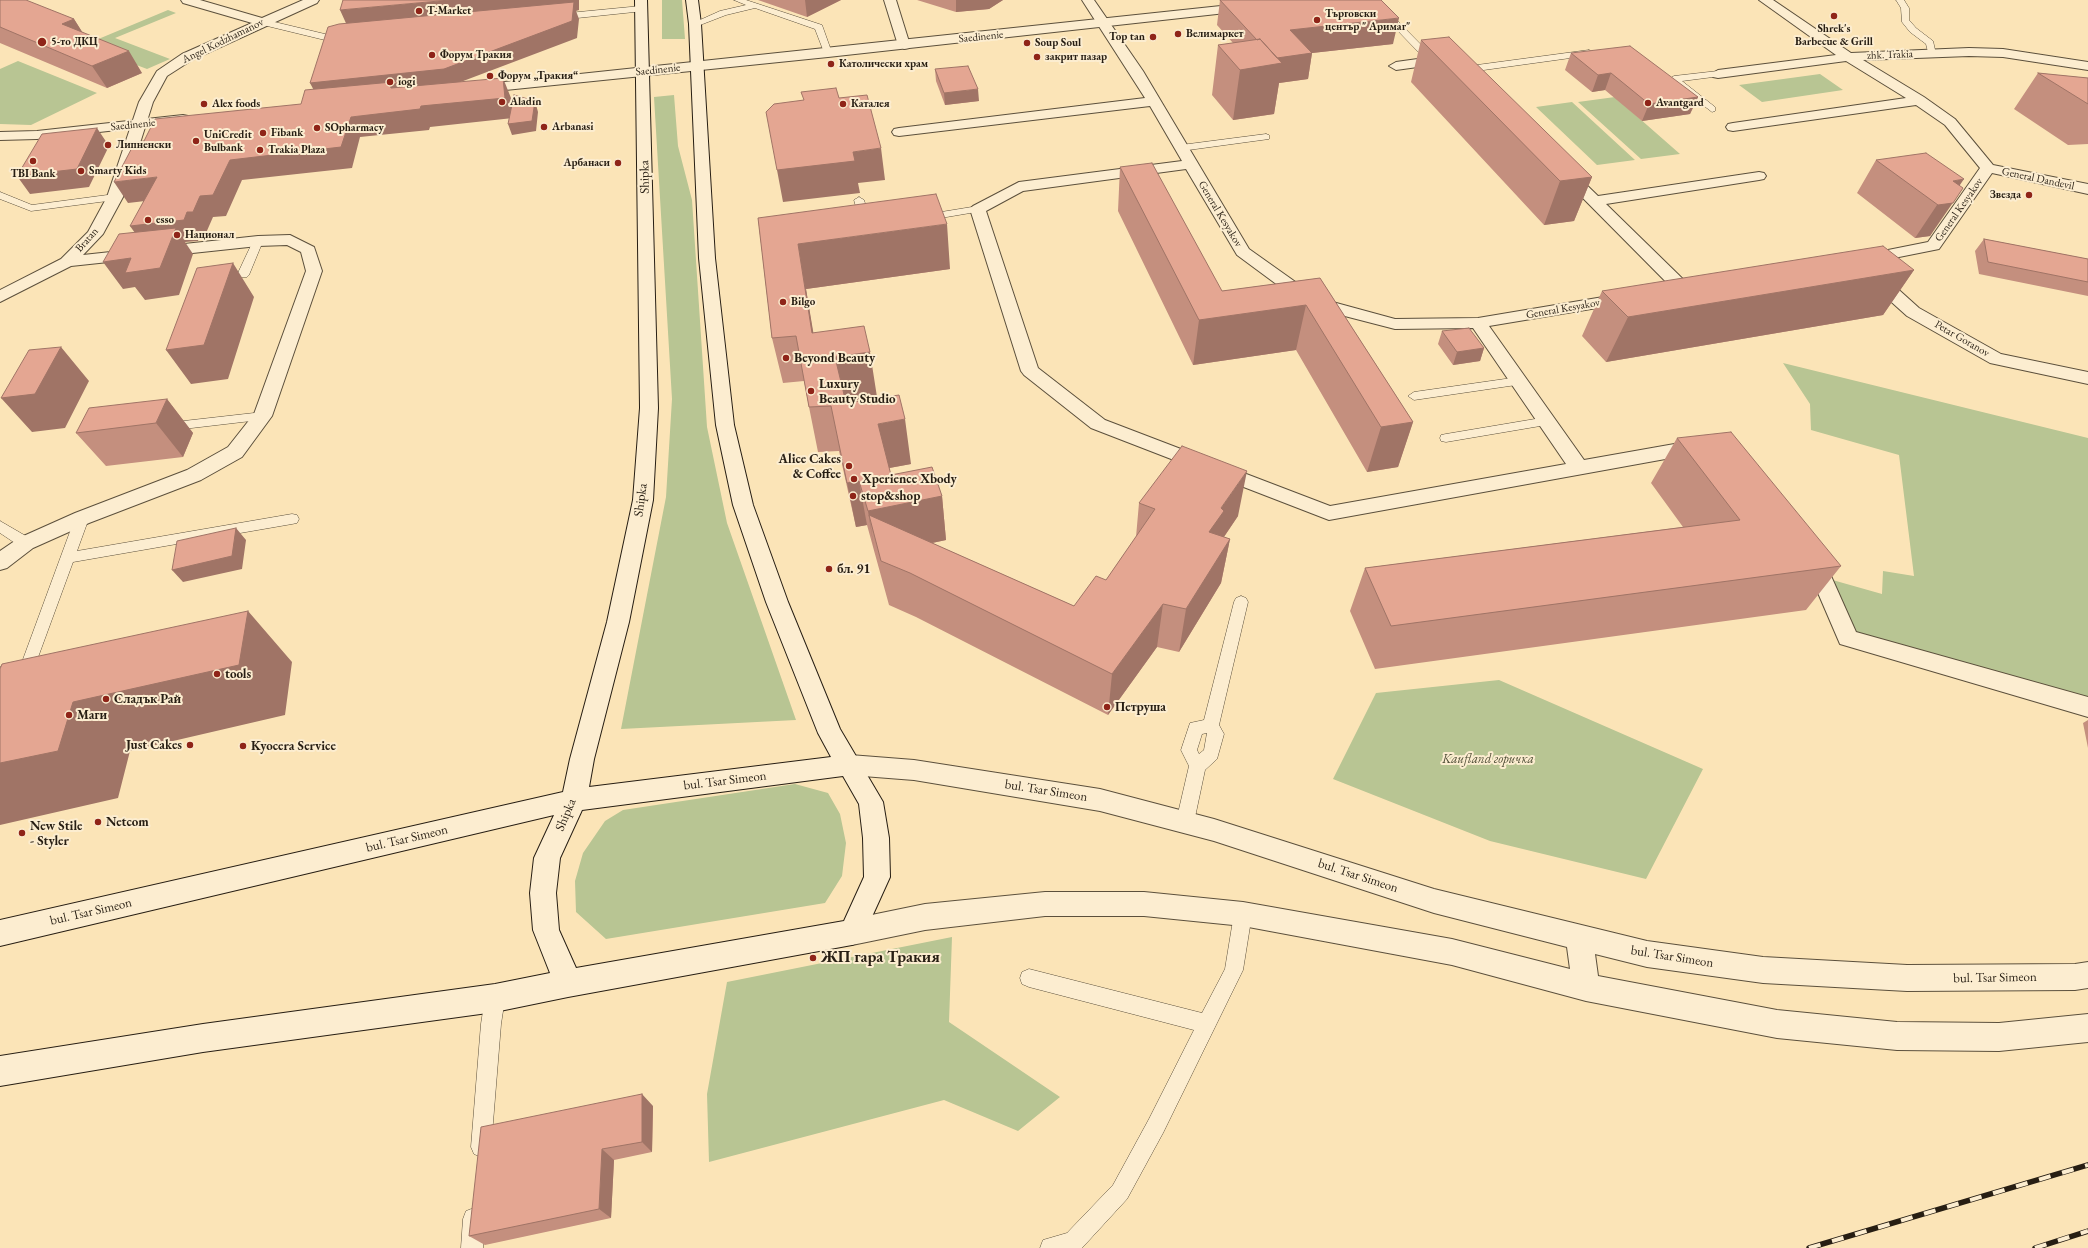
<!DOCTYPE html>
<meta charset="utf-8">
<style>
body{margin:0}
canvas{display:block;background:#fbe4b7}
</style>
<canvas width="2088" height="1248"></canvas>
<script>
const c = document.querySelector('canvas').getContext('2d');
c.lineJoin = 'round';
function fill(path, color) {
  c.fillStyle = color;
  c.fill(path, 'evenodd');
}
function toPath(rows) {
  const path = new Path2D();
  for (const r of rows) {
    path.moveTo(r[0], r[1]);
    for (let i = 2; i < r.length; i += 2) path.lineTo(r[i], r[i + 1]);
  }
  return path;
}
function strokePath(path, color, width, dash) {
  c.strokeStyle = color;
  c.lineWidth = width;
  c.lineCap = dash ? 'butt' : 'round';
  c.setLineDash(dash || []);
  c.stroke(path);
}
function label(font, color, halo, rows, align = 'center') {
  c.font = font + ' "EB Garamond",serif';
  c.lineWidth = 4;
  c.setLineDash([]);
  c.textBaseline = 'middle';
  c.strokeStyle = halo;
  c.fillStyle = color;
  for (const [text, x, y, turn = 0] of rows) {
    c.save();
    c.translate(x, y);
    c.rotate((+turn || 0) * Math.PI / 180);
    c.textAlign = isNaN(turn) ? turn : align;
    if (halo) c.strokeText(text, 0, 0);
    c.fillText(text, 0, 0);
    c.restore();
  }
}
fill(toPath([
 [662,0,682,0,685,39,662,39],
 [168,10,176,13,115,38,170,59,147,69,84,45],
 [18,61,97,93,31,125,0,124,0,69],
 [1820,74,1843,90,1762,102,1739,85],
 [674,95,678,146,692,200,707,427,727,523,796,720,621,729,666,497,672,399,654,97],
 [1615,97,1680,154,1641,159,1578,102],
 [1572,102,1635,160,1597,165,1536,107],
 [1783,363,2088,438,2088,699,1850,633,1829,579,1882,594,1883,571,1914,576,1899,455,1811,430,1810,404],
 [1499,680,1703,769,1646,879,1490,841,1333,779,1376,693],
 [795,784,828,793,840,814,846,843,842,876,825,903,606,939,576,912,575,881,583,853,605,821,623,810],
 [952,937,949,1022,1060,1097,1018,1131,944,1100,709,1162,707,1094,727,982]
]), '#b8c593');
const service = toPath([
 [734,0,746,0,822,25,832,53,831,55,825,55,815,29,755,8,726,15,695,27,691,24,720,11,746,5,734,0],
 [1368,0,1377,0,1435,59,1435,63,1429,63,1368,0],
 [1896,0,1904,0,1909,8,1909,20,1916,28,1933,41,1936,54,1935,56,1929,56,1926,44,1910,32,1902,22,1901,8,1896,0],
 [641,6,644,7,644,11,558,20,554,17,558,14,641,6],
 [262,19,329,35,345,34,349,37,345,40,329,41,259,24,259,20,262,19],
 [1589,50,1593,53,1592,55,1462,73,1457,70,1462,67,1589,50],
 [1718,71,1723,74,1721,76,1682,81,1715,107,1715,111,1712,112,1669,79,1674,76,1718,71],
 [1266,134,1269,135,1269,139,1181,151,1176,148,1181,145,1266,134],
 [0,192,32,205,115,194,120,197,115,200,31,211,0,199,0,192],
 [859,197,864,200,868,213,876,220,875,222,867,222,858,214,854,200,859,197],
 [978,206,982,207,983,209,982,211,923,221,918,218,923,215,978,206],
 [258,238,263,241,249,275,247,277,239,277,237,275,253,241,258,238],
 [1519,377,1525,381,1523,384,1414,400,1408,396,1414,392,1519,377],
 [263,412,268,413,269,416,268,419,166,431,161,430,160,427,161,424,166,423,263,412],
 [1547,417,1552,418,1553,421,1552,424,1446,442,1441,441,1440,438,1441,435,1446,434,1547,417],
 [82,513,87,514,89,518,77,551,292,514,297,515,299,519,297,523,292,524,73,562,33,671,0,679,0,667,22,662,75,518,77,514,82,513],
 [0,521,31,539,33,543,31,547,26,548,21,547,0,533,0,521],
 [1241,596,1246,598,1248,602,1219,725,1224,734,1217,759,1205,770,1194,822,1191,827,1185,830,1179,827,1176,822,1189,766,1181,750,1190,723,1204,720,1234,602,1236,598,1241,596],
 [1207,733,1204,750,1199,754,1197,750,1202,734,1207,733],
 [1243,905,1249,908,1252,914,1243,970,1163,1133,1127,1199,1082,1248,1040,1248,1043,1240,1067,1233,1113,1185,1149,1119,1194,1030,1029,987,1022,984,1020,978,1022,972,1029,969,1202,1013,1225,969,1234,914,1237,908,1243,905],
 [495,989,502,991,505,998,501,1024,491,1147,488,1154,481,1157,474,1154,471,1147,481,1024,485,998,488,991,495,989],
 [474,1208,482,1211,485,1219,483,1248,461,1248,463,1219,466,1211,474,1208]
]);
const minor = toPath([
 [181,0,200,0,262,18,303,0,319,0,317,3,192,60,167,76,153,102,123,197,103,234,83,255,258,236,290,235,314,247,322,271,272,416,242,457,201,480,89,523,33,548,7,568,0,570,0,551,19,538,75,513,187,470,228,447,254,414,306,271,301,252,287,245,258,246,71,266,0,302,0,290,61,259,88,232,107,197,139,102,157,71,182,54,252,23,183,3,181,0],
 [884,0,896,0,910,45,909,48,904,49,898,45,884,0],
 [1082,0,1094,0,1143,71,1249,249,1318,298,1395,319,1478,318,1627,293,1633,294,1635,298,1633,302,1489,326,1584,460,1697,440,1704,442,1707,447,1704,452,1329,520,1091,428,1024,375,1021,371,970,209,973,206,1019,182,1182,161,1150,106,899,136,894,135,892,132,894,129,899,128,1145,98,1082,0],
 [1186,169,1237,255,1306,306,1395,329,1473,328,1566,464,1330,506,1105,420,1038,368,986,211,1023,191,1186,169],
 [1759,0,1773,0,1851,53,1969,48,2003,49,2088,62,2088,70,2003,57,1969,56,1863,60,1924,97,1955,119,1993,165,2088,184,2088,194,1992,173,1939,249,1864,264,1858,262,1856,259,1858,256,1928,242,1980,168,1945,125,1916,105,1733,131,1728,130,1726,127,1728,124,1733,123,1906,98,1846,61,1718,78,1713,77,1711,74,1718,70,1836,55,1759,0],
 [1432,57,1451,60,1453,63,1446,67,1432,65,1396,70,1389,66,1396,62,1432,57],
 [1565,168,1570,169,1598,196,1759,172,1764,173,1766,176,1764,179,1759,180,1606,204,1689,285,1691,289,1689,293,1683,294,1677,293,1560,175,1558,172,1560,169,1565,168],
 [1873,271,1879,272,1919,308,2001,354,2088,372,2088,384,1990,363,1907,316,1867,280,1865,276,1867,272,1873,271],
 [1813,550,1820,553,1823,558,1856,632,2088,697,2088,717,1840,644,1803,558,1806,553,1813,550]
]);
const tertiary = toPath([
 [1249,3,1253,4,1255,7,1253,10,828,57,476,93,469,89,476,85,1249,3],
 [183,115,188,116,190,119,188,122,37,139,0,140,0,132,37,131,183,115],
 [850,755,914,760,1100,789,1214,819,1434,889,1647,941,1763,957,1907,965,2075,964,2088,962,2088,988,2075,990,1907,991,1763,983,1647,967,1595,954,1598,976,1777,1010,1897,1022,1999,1023,2088,1014,2088,1042,1999,1051,1897,1050,1777,1038,1586,1001,1452,965,1243,926,1144,916,1045,916,925,930,852,945,843,941,839,932,843,923,852,919,925,904,1045,892,1144,892,1243,902,1452,939,1570,969,1567,947,1434,913,1214,841,1100,811,914,780,850,775,841,772,838,765,841,758,850,755]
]);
const secondary = toPath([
 [635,0,647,0,658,408,653,500,629,622,594,759,589,787,831,757,818,733,766,602,733,505,716,425,699,258,689,24,686,0,698,0,701,24,715,258,734,425,753,505,788,602,840,729,883,802,889,838,890,877,861,941,852,945,568,997,495,1012,203,1052,0,1086,0,1056,203,1024,495,984,550,973,533,930,530,893,534,858,554,815,0,946,0,920,563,792,570,759,607,622,633,500,640,408,635,0],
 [843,776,859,804,863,838,864,877,844,921,576,968,559,930,556,893,560,858,582,810,843,776]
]);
strokePath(service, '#5c503c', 1);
strokePath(minor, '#5c503c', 2);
strokePath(tertiary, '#5c503c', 2);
strokePath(secondary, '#271e13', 2);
fill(service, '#fcedd0');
fill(minor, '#fcedd0');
fill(tertiary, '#fcedd0');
fill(secondary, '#fcedd0');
const rail = toPath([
 [1809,1248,2088,1165],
 [2035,1248,2088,1231]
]);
strokePath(rail, '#271e13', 5.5);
strokePath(rail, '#fcedd0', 4, [12]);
fill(toPath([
 [0,0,74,19,82,32,142,73,107,88,0,43],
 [758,0,841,0,807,17],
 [917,0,1003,0,989,9,956,12],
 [1220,0,1393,44,1312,53,1308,79,1279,83,1274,114,1233,120,1212,95,1218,45,1233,43,1217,25],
 [1421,40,1592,177,1574,221,1544,225,1411,82],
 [1571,53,1698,97,1690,114,1642,121,1605,90,1592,92,1565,70],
 [935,69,979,101,945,105,936,81],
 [2038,73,2088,78,2088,144,2068,145,2014,109],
 [1876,160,1959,185,1930,236,1915,238,1857,193],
 [1120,167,1222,291,1320,278,1413,422,1398,467,1367,472,1296,350,1193,365,1118,211],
 [758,218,950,269,806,289,813,333,877,397,845,402,846,403,911,464,889,468,891,475,942,496,946,540,932,543,1074,606,1106,580,1136,537,1139,503,1238,516,1224,537,1230,539,1221,583,1179,652,1157,647,1108,715,916,617,889,605,867,525,856,527,839,451,818,452,809,407,804,381,783,383,772,338],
 [1984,239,2088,259,2088,296,1979,274,1975,251],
 [1914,270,1883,315,1606,362,1582,336,1602,291],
 [1442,331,1484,348,1480,361,1453,365,1438,344],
 [167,399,193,433,183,457,106,466,76,433],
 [1677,438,1841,566,1806,610,1375,669,1350,611,1365,568,1683,527,1651,483],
 [2088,720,2088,748,2083,723],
 [653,1106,652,1152,614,1160,611,1218,485,1245,469,1236]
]), '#c48f7e');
fill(toPath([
 [450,0,579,0,579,10,576,11,579,19,577,38,450,86,319,100,310,83,350,32,340,10],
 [805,0,841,0,807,17],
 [956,0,1003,0,989,9,956,12],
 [1399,18,1393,44,1312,53,1308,79,1279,83,1274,114,1233,120,1240,70,1290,30],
 [74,19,88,41,62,24],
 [129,51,142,73,107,88,92,66],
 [1611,73,1605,90,1592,92,1598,75],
 [503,78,511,98,513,118,430,127,429,130,360,137,352,168,242,180,226,216,213,217,206,233,201,233,198,241,185,242,193,254,179,295,145,300,135,287,123,289,103,262,145,247,130,226,187,212,230,160,351,117,421,106],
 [978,89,979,101,945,105,944,93],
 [1698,97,1690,114,1642,121,1649,104],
 [535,101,538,112,536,131,512,135,508,124],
 [97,128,109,146,89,187,30,194,17,176],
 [881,148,885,180,858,183,860,193,783,202,777,170,853,152],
 [157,177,171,198,128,203,114,182],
 [1592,177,1574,221,1544,225,1560,181],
 [1964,179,1947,204,1963,188,1930,236,1915,238,1953,181],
 [947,224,950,269,806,289,821,378,812,333,798,244],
 [233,263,254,297,228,379,191,384,166,350],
 [1914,270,1883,315,1606,362,1628,317],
 [1306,305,1296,350,1193,365,1199,320],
 [61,347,89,381,65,428,32,432,1,398],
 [1484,348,1480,361,1453,365,1457,352],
 [870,352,877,397,843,402,835,357],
 [167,399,193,433,183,457,156,423],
 [905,419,911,464,884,469,878,424],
 [1413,422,1398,467,1367,472,1381,427],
 [1247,471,1238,516,1217,547,1209,532,1221,508],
 [859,481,867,525,856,527,847,483],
 [942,496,946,540,880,554,869,515,875,555,868,511],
 [236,528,246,540,242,569,183,582,172,570],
 [1230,539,1221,583,1179,652,1186,609],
 [1163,604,1157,647,1108,715,1112,674],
 [248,611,292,662,285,715,130,751,118,798,0,825,0,763,73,702],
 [642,1094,653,1106,652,1152,642,1142],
 [602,1149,614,1160,611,1218,599,1209]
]), '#a07466');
const building = toPath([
 [0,0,26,0,74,19,62,24,129,51,92,66,0,27,0,0],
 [343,0,450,0,340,10,343,0],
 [1220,0,1381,0,1399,18,1290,30,1312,53,1277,58,1260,39,1257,40,1220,0],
 [574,2,572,21,444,69,310,83,328,27,339,24,574,2],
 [1449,37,1592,177,1560,181,1421,40,1449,37],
 [1260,39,1282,63,1240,70,1218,45,1260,39],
 [1630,46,1698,97,1649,104,1611,73,1598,75,1571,53,1630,46],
 [968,66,978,89,944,93,935,69,968,66],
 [2038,73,2088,78,2088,104,2038,73],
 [503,78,505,98,421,106,420,109,351,117,341,147,230,160,213,195,200,196,193,212,187,212,184,220,130,226,157,177,114,182,135,142,144,141,155,119,301,104,305,90,403,81,390,85,391,88,503,78],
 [836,88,839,98,867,95,881,148,853,152,855,161,777,170,766,112,774,104,804,100,801,92,836,88],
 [514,95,535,101,532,121,508,124,514,95],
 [97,128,77,169,17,176,42,134,97,128],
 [1926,153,1964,179,1953,181,1963,188,1953,203,1938,205,1876,160,1926,153],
 [1152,163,1222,291,1320,278,1413,422,1381,427,1306,305,1199,320,1120,167,1152,163],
 [936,194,947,224,798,244,812,333,864,326,870,352,835,357,846,403,899,395,905,419,878,424,891,475,932,467,942,496,868,511,859,481,847,483,831,406,809,407,796,336,772,338,758,218,936,194],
 [176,228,160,268,125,273,131,258,103,262,119,234,176,228],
 [1984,239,2088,259,2088,282,1988,262,1984,239],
 [1883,246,1914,270,1628,317,1602,291,1883,246],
 [233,263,204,345,166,350,197,268,233,263],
 [1469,328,1484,348,1457,352,1442,331,1469,328],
 [61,347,35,394,1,398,29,350,61,347],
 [167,399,156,423,76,433,89,408,167,399],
 [1731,432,1841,566,1391,626,1365,568,1740,520,1677,438,1731,432],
 [1182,446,1247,471,1221,508,1224,511,1209,532,1230,539,1186,609,1163,604,1112,674,910,573,881,561,869,515,1074,606,1096,576,1106,580,1155,509,1139,503,1182,446],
 [236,528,232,556,172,570,177,541,236,528],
 [248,611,239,665,73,702,58,751,0,763,0,669,2,664,248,611],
 [642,1094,642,1142,602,1149,599,1209,469,1236,481,1127,642,1094]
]);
fill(building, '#e4a692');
strokePath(building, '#a07466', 1);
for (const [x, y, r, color] of [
 [419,11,4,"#8f2418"],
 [1834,16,4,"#8f2418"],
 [1317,20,4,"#8f2418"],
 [1178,34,4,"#8f2418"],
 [1153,37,4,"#8f2418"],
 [42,42,5,"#8f2418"],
 [1027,43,4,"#8f2418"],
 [432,55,4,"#8f2418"],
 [1037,57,4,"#8f2418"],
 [831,64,4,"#8f2418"],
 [490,76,4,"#8f2418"],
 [390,82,4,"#8f2418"],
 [502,102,4,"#8f2418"],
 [1648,103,4,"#8f2418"],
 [204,104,4,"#8f2418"],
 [843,104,4,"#8f2418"],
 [544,127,4,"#8f2418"],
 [317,128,4,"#8f2418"],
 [263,133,4,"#8f2418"],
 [196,141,4,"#8f2418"],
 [108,145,4,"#8f2418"],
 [260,150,4,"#8f2418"],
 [33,161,4,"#8f2418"],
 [618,163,4,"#8f2418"],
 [81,171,4,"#8f2418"],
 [2029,195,4,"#8f2418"],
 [148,220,4,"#8f2418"],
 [177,235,4,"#8f2418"],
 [783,302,4,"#8f2418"],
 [786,358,4,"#8f2418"],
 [811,391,4,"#8f2418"],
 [849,466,4,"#8f2418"],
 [854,479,4,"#8f2418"],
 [853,496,4,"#8f2418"],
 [829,569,4,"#8f2418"],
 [217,674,4,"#8f2418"],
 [106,699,4,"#8f2418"],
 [1107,707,4,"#8f2418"],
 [69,715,4,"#8f2418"],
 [190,745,4,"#8f2418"],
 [243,746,4,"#8f2418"],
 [98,822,4,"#8f2418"],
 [22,833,4,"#8f2418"],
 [813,958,4,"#8f2418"]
]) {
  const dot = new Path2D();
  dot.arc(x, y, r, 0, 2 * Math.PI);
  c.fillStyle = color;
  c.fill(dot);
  strokePath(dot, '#fcedd0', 1.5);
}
label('bold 11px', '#271e13', '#fcedd0', [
 ["T-Market",427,11],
 ["Търговски",1325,14],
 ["център \" Аримаг\"",1325,27],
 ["Shrek's",1834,29,"center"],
 ["Barbecue & Grill",1834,42,"center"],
 ["Велимаркет",1186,34],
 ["Top tan",1145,37,"right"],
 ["5-то ДКЦ",51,42],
 ["Soup Soul",1035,43],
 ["Форум Тракия",440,55],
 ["закрит пазар",1045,57],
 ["Католически храм",839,64],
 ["Форум „Тракия“",498,76],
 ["iogi",398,82],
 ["Аladin",510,102],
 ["Avantgard",1656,103],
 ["Alex foods",212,104],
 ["Каталея",851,104],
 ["Аrbanasi",552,127],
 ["SOpharmacy",325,128],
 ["Fibank",271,133],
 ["UniCredit",204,135],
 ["Bulbank",204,148],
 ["Липненски",116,145],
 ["Trakia Plaza",268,150],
 ["Арбанаси",610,163,"right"],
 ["Smarty Kids",89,171],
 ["TBI Bank",33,174,"center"],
 ["Звезда",2021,195,"right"],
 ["esso",156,220],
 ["Национал",185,235],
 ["Bilgo",791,302]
], 'left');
label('11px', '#271e13', '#fcedd0', [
 ["Saedinenie",981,37,-6],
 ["Angel Kodzhamanov",223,41,-26],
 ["zhk. Trakia",1890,55,-2],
 ["Saedinenie",658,70,-6],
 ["Saedinenie",133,125,-6],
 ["General Dandevil",2038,179,12],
 ["General Kesyakov",1959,210,-55],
 ["General Kesyakov",1220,214,59],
 ["Bratan",87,240,-49],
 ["General Kesyakov",1563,309,-10],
 ["Petar Goranov",1962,339,30]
]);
label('13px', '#271e13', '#fcedd0', [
 ["Shipka",645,177,-91],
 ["Shipka",641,500,-82],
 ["bul. Tsar Simeon",725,781,-7],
 ["bul. Tsar Simeon",1046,791,9],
 ["Shipka",566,815,-67],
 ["bul. Tsar Simeon",407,839,-13],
 ["bul. Tsar Simeon",1358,876,18],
 ["bul. Tsar Simeon",91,912,-13],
 ["bul. Tsar Simeon",1672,957,9],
 ["bul. Tsar Simeon",1995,978,-1]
]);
label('bold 13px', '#271e13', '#fcedd0', [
 ["Beyond Beauty",794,358],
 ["Luxury",819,384],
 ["Beauty Studio",819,399],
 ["Alice Cakes",841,459,"right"],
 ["& Coffee",841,474,"right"],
 ["Xperience Xbody",862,479],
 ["stop&shop",861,496],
 ["бл. 91",837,569],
 ["tools",225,674],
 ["Сладък Рай",114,699],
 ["Петруша",1115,707],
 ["Маги",77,715],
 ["Just Cakes",182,745,"right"],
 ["Kyocera Service",251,746],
 ["Netcom",106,822],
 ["New Stile",30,826],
 ["- Styler",30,841]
], 'left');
label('italic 13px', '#525039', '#fcedd0', [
 ["Kaufland горичка",1488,759]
]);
label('bold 16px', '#271e13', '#fcedd0', [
 ["ЖП гара Тракия",821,958]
], 'left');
</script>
